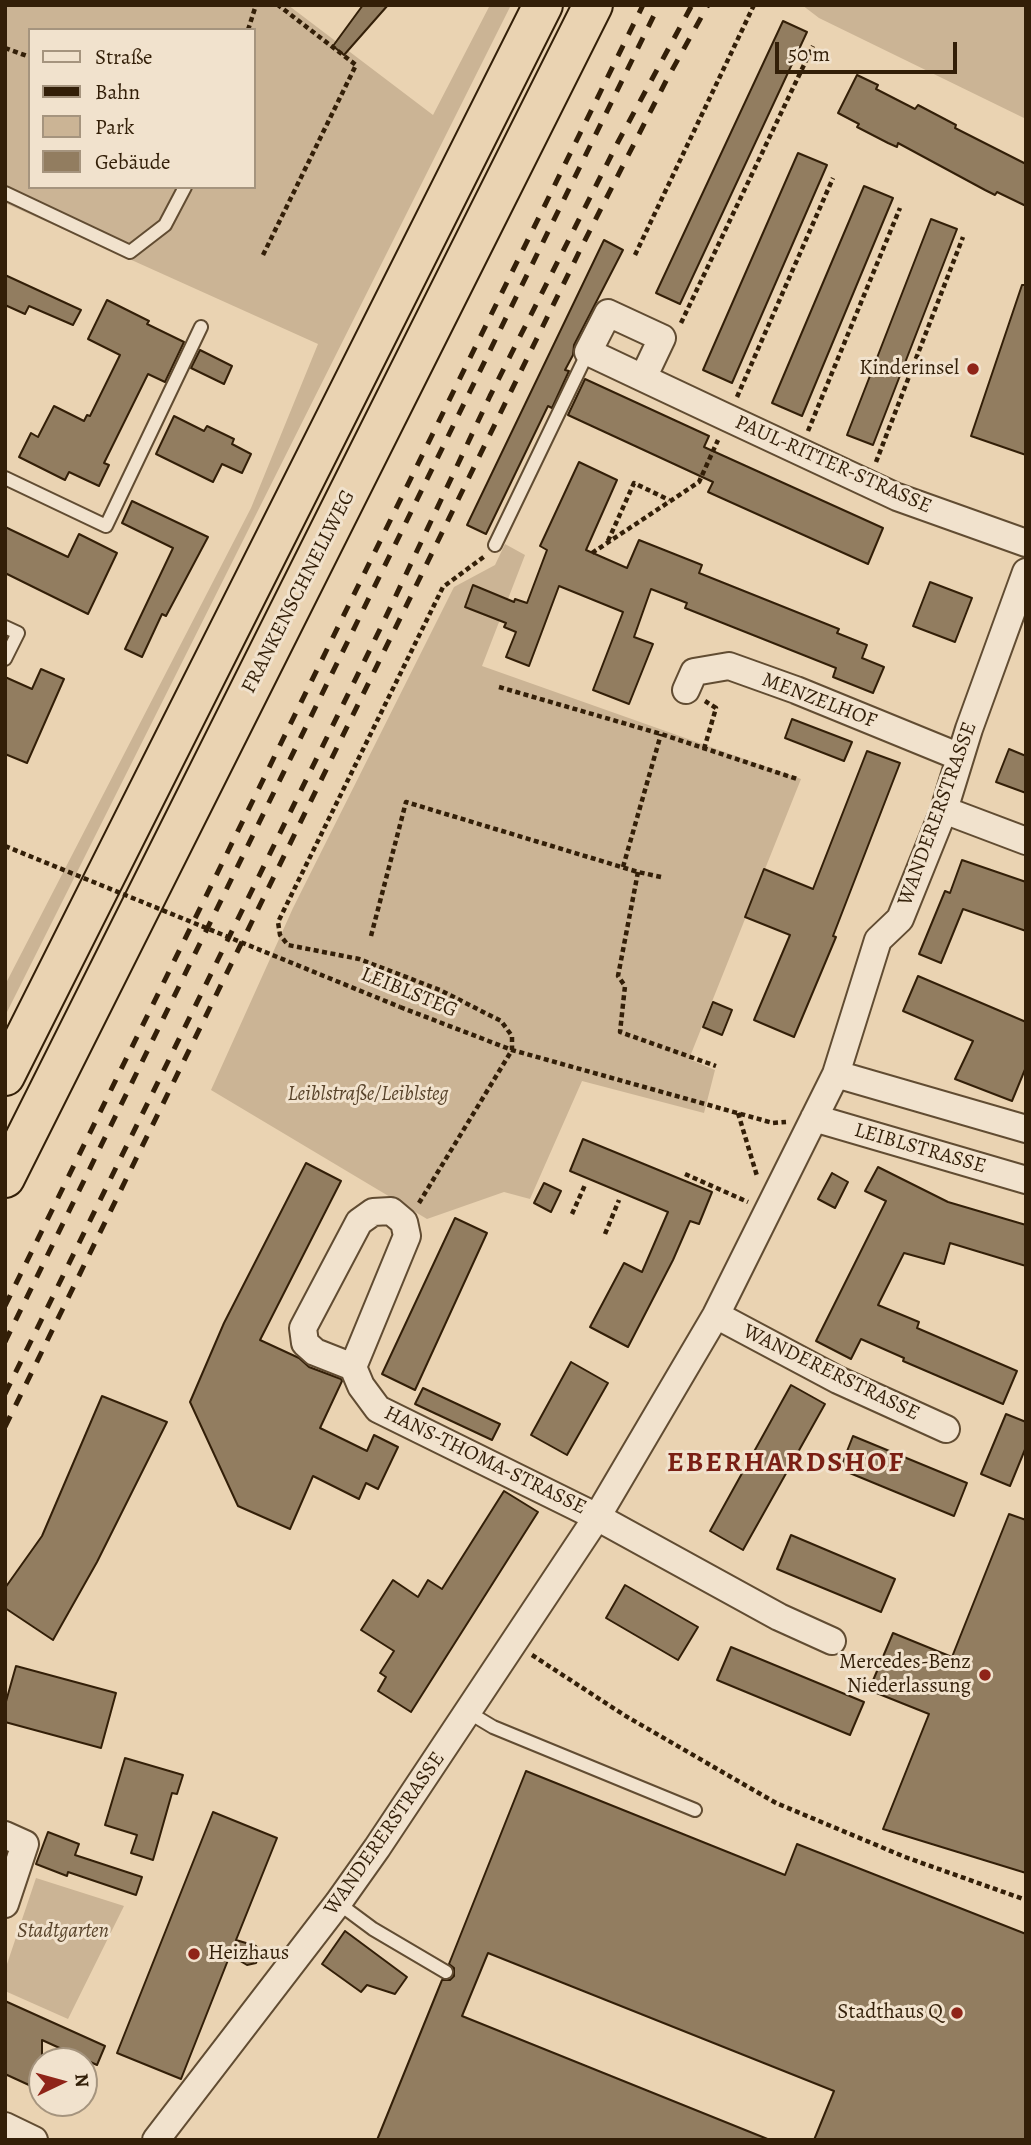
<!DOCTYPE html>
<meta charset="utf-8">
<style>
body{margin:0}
#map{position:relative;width:1031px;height:2145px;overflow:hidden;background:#ead3b2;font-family:Alegreya,serif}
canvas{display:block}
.frame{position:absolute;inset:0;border:7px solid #331f08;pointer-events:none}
.legend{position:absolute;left:28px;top:28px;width:228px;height:161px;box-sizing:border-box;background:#f1e2cd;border:2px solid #a5947e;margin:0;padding:9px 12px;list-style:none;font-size:21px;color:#331f08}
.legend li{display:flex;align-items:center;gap:14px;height:35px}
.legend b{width:35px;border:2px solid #a5947e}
.north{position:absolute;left:28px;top:2047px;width:70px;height:70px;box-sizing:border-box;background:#f1e2cd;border:2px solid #a5947e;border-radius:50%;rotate:85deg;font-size:19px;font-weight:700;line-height:28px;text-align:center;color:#331f08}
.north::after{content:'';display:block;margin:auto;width:24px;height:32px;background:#8f2418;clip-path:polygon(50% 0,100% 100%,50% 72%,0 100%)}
.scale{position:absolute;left:775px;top:42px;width:182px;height:32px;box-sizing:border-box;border:4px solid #331f08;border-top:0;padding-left:9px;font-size:21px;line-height:24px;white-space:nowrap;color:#331f08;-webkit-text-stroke:5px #f1e2cd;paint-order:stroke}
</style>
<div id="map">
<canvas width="1031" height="2145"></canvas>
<div class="frame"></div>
<ul class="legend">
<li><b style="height:9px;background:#f1e2cd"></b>Straße</li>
<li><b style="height:9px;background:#331f08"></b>Bahn</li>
<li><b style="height:19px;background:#cbb495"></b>Park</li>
<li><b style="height:19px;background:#927d60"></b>Gebäude</li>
</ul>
<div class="north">N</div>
<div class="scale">50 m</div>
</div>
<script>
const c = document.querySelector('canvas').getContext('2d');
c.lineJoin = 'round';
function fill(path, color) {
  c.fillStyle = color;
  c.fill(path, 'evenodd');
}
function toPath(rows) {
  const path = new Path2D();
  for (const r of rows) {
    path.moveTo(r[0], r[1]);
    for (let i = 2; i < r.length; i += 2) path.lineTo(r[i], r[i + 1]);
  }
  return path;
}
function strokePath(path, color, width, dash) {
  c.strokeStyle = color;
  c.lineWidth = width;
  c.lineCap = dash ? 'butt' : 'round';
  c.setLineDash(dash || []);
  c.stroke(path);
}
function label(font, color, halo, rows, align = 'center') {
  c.font = font + ' Alegreya,serif';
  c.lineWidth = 6;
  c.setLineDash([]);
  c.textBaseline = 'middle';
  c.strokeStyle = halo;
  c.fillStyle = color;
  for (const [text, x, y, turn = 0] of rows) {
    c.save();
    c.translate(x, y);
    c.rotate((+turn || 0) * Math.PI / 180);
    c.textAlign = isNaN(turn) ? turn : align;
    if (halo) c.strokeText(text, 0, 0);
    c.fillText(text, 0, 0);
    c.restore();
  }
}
fill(toPath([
 [5,5,288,5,433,115,490,5,511,5,5,1016,5,985,251,508,318,344,5,203],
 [30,30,254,30,254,187,30,187],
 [802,5,1026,5,1026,119,819,18],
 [505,544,525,555,482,666,801,779,689,1059,715,1070,704,1113,582,1081,530,1199,504,1192,427,1219,211,1090,293,908,454,587,495,565],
 [36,1878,124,1906,68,2019,5,1991,5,1970]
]), '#cbb495');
const building = toPath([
 [363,5,388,5,344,55,333,46,363,5],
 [783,21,807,32,680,304,656,293,783,21],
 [857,75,878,85,876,89,915,109,918,105,956,125,955,128,1026,164,1026,206,997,192,995,195,985,190,898,143,897,147,888,143,857,127,859,124,838,113,857,75],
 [798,153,827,165,732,383,703,370,798,153],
 [864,186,893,198,802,416,772,403,864,186],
 [931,219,957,229,873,445,847,435,931,219],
 [604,240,623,250,574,345,573,355,565,370,569,371,552,408,548,406,486,534,467,525,604,240],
 [5,275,81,310,73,325,29,306,25,314,5,305,5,275],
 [1022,285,1026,285,1026,455,971,436,1022,285],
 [107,300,149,321,147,324,184,342,165,382,148,374,104,463,109,465,99,486,69,472,65,480,19,457,31,433,38,437,54,406,84,421,87,415,90,416,120,355,88,339,107,300],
 [200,350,232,366,224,384,191,368,200,350],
 [585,379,709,436,704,447,883,528,868,564,708,492,713,482,568,415,585,379],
 [174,416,204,431,207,426,234,439,232,444,251,454,242,473,222,464,213,482,156,454,174,416],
 [579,462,617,480,586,550,627,568,639,540,702,565,699,573,839,629,837,633,867,645,862,658,884,667,873,693,833,677,836,668,685,608,687,603,651,589,634,637,653,644,629,704,593,690,623,612,559,586,529,666,506,657,516,632,504,627,506,623,465,607,473,585,514,602,515,599,527,603,547,550,540,546,579,462],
 [132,501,208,537,166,616,162,614,142,657,125,649,173,548,122,523,132,501],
 [5,527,68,557,79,534,117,553,88,614,5,573,5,527],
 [930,582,972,598,955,642,913,626,930,582],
 [41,669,64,679,27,763,5,754,5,677,32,689,41,669],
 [792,719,852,742,844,761,785,738,792,719],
 [1009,749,1026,756,1026,793,996,782,1009,749],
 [867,751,900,763,833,936,836,937,794,1037,754,1020,790,935,745,917,764,869,813,889,867,751],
 [962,860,1026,882,1026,931,963,909,941,963,919,954,945,891,950,893,962,860],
 [918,976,1026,1022,1026,1067,1012,1101,955,1079,973,1041,903,1011,918,976],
 [713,1002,732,1010,722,1035,703,1027,713,1002],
 [583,1139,712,1192,699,1224,690,1221,673,1260,628,1347,590,1327,624,1263,642,1272,668,1212,570,1171,583,1139],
 [306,1163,341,1181,260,1340,299,1358,309,1367,341,1379,342,1381,320,1428,367,1451,374,1435,398,1447,378,1489,366,1483,359,1499,313,1476,290,1529,238,1506,190,1402,224,1323,306,1163],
 [878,1167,948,1202,1026,1225,1026,1266,950,1243,944,1264,904,1253,878,1305,919,1322,917,1328,1017,1371,1003,1404,903,1361,904,1358,861,1339,851,1359,816,1341,886,1201,865,1191,878,1167],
 [832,1173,848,1182,835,1208,818,1199,832,1173],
 [544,1183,561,1191,551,1212,534,1203,544,1183],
 [455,1218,487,1233,415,1390,382,1374,455,1218],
 [571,1362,608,1383,567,1455,531,1435,571,1362],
 [791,1385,825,1404,743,1550,710,1531,791,1385],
 [423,1388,500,1424,492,1440,415,1404,423,1388],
 [102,1396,167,1422,97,1562,53,1640,5,1608,5,1588,42,1536,102,1396],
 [1006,1414,1026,1422,1026,1447,1010,1486,981,1474,1006,1414],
 [853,1436,967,1483,954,1516,840,1469,853,1436],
 [504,1491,538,1512,411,1712,378,1691,386,1677,380,1673,394,1651,361,1630,393,1580,418,1597,428,1580,442,1589,504,1491],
 [1009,1514,1026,1520,1026,1873,883,1829,929,1714,869,1690,893,1633,952,1657,1009,1514],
 [791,1535,895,1579,881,1612,777,1569,791,1535],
 [625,1585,698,1627,678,1660,606,1618,625,1585],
 [731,1647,864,1702,850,1735,717,1680,731,1647],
 [16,1666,116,1693,101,1748,5,1722,5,1705,16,1666],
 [125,1758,183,1775,177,1794,172,1793,153,1860,131,1853,137,1835,105,1825,125,1758],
 [526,1771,785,1875,797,1844,1026,1934,1026,2140,814,2140,834,2091,488,1953,462,2016,770,2140,377,2140,442,1980,450,1980,454,1976,454,1968,449,1964,526,1771],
 [213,1812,277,1838,236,1940,256,1946,260,1953,256,1963,247,1965,230,1955,181,2079,117,2053,213,1812],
 [48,1832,79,1844,75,1855,142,1877,136,1895,68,1872,67,1876,36,1864,48,1832],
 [345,1931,407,1977,395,1994,367,1985,361,1992,322,1964,345,1931],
 [5,2001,105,2046,97,2065,42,2040,42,2091,5,2074,5,2001]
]);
fill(building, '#927d60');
strokePath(building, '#331f08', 2);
const service = toPath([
 [5,193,130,252,165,225,185,187],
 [5,478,106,526,201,327],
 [495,545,588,352],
 [5,627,18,633,5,659],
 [468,1712,493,1727,695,1810],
 [338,1903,373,1929,446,1972]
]);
const minor = toPath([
 [643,378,662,338,608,313,588,352,643,378,728,418,897,497,1026,543],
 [686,690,694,672,729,666,796,690,960,757],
 [944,810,1026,841],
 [836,1074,1026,1129],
 [814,1118,1026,1180],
 [716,1315,838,1380,946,1429],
 [353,1367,315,1352,305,1343,303,1328,359,1222,373,1212,391,1211,404,1222,407,1236,353,1367,361,1386,378,1409,597,1517,779,1617,832,1641],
 [5,1835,25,1844,5,1904],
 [5,2126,34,2140],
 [156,2140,338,1903,377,1848,597,1517,716,1315,836,1074,878,940,900,919,944,810,969,729,1026,572]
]);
const trunk = toPath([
 [5,1076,543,5],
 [5,1178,593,5]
]);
strokePath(service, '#614c32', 16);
strokePath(minor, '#614c32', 30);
strokePath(trunk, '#331f08', 42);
strokePath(toPath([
 [248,30,256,5],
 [5,48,30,57],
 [263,255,356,65,278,5],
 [635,255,754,5],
 [681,323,813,46],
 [737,397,833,178],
 [808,431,900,208],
 [876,462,963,237],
 [608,541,634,483,669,500],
 [592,553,699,482,718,440],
 [499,687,661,734,797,779],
 [704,749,716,708,705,701],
 [623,867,661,734],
 [638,872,618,976,625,986,620,1032,716,1066],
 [371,936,406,802,638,872,661,877],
 [400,1007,512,1050,773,1123,786,1122],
 [738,1113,757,1176],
 [685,1174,748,1202],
 [419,1203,512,1050,512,1036,501,1021,440,990,359,959,288,945,280,935,278,922,443,587,485,556],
 [572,1214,585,1185],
 [605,1234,619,1200],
 [532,1655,624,1715,776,1803,905,1857,1026,1900]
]), '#331f08', 4.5, [5, 3.5]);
strokePath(service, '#f1e2cd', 12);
strokePath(minor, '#f1e2cd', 26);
strokePath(trunk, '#ead3b2', 38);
strokePath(toPath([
 [5,1306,643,5],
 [5,1342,659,5],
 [5,1394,383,623,490,396,618,142,692,5],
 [5,1427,583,244,666,81,708,5]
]), '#331f08', 5, [12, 12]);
strokePath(toPath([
 [5,846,400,1007]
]), '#331f08', 4.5, [5, 3.5]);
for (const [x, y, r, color] of [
 [973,369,7,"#8f2418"],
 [985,1675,7,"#8f2418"],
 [194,1954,7,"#8f2418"],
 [957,2013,7,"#8f2418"]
]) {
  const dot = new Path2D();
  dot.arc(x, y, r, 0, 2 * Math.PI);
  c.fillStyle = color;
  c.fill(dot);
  strokePath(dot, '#f1e2cd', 2.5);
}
label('21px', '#331f08', '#f1e2cd', [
 ["Kinderinsel",959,369],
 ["Mercedes-Benz",971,1663],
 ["Niederlassung",971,1687],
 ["Heizhaus",208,1954,"left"],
 ["Stadthaus Q",943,2013]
], 'right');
label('21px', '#331f08', '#f1e2cd', [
 ["PAUL-RITTER-STRASSE",833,465,24],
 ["FRANKENSCHNELLWEG",299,592,-63],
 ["MENZELHOF",819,701,21],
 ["WANDERERSTRASSE",938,814,-70],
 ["LEIBLSTEG",409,993,22],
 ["LEIBLSTRASSE",920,1149,16],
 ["WANDERERSTRASSE",831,1373,26],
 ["HANS-THOMA-STRASSE",485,1461,26],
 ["WANDERERSTRASSE",385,1834,-55]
]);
label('italic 21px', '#59442b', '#f1e2cd', [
 ["Leiblstraße/Leiblsteg",368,1095],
 ["Stadtgarten",63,1932]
]);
c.letterSpacing = '2px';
label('bold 28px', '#7a1f14', '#f1e2cd', [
 ["EBERHARDSHOF",786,1464]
]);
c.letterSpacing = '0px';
</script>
